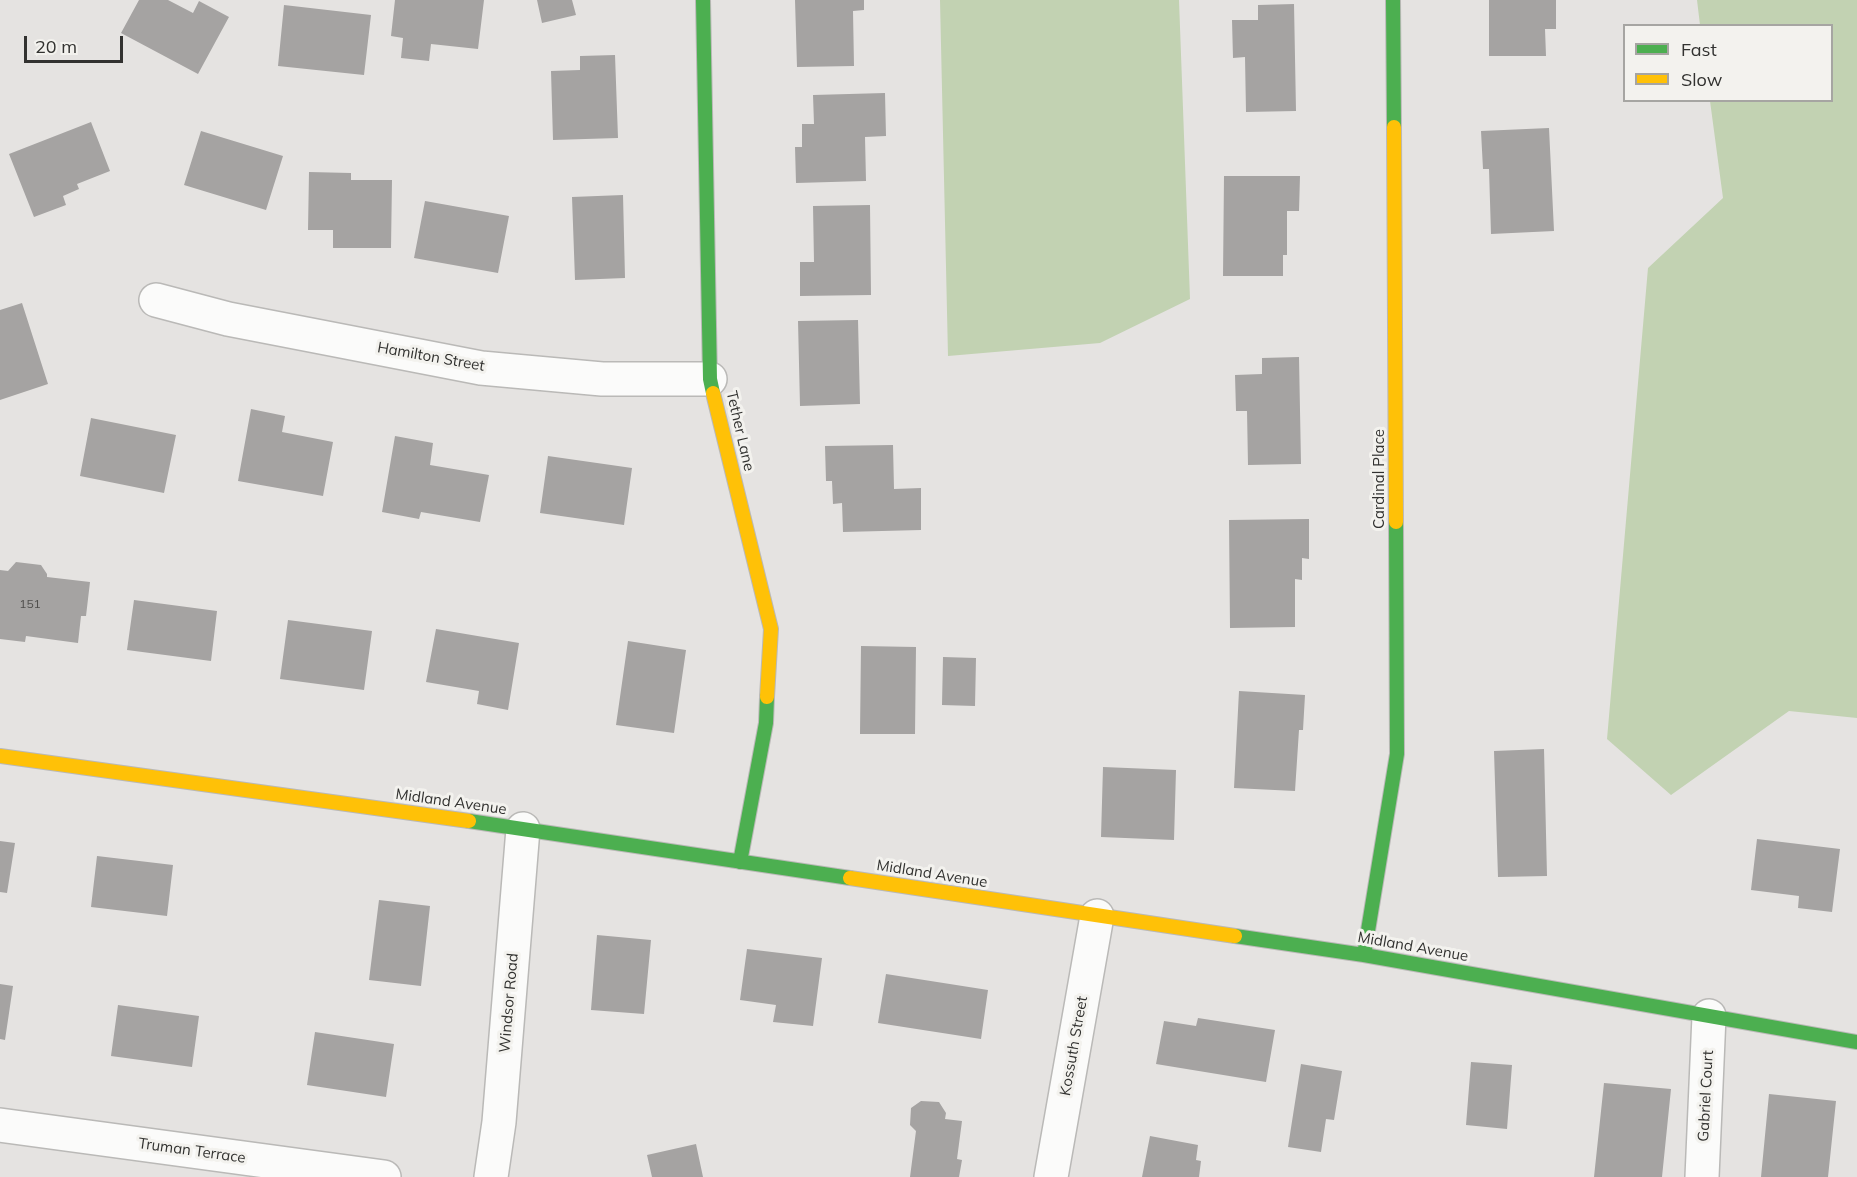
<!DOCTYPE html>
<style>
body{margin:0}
#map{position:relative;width:1857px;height:1177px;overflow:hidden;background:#e5e3e1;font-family:Mulish,sans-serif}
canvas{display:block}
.legend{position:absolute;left:1623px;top:24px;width:210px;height:78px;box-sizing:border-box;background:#f3f2ee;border:2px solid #a6a5a2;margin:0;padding:8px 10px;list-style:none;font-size:18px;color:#323230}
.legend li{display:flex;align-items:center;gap:12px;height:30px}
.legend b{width:30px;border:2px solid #a6a5a2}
.scale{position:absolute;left:24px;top:36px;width:99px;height:27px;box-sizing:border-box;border:3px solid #323230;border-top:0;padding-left:8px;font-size:18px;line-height:21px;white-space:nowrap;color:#323230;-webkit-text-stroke:4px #f3f2ee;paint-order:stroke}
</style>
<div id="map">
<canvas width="1857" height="1177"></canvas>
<ul class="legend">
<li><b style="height:8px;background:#4caf50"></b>Fast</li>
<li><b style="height:8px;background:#ffc107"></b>Slow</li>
</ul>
<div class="scale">20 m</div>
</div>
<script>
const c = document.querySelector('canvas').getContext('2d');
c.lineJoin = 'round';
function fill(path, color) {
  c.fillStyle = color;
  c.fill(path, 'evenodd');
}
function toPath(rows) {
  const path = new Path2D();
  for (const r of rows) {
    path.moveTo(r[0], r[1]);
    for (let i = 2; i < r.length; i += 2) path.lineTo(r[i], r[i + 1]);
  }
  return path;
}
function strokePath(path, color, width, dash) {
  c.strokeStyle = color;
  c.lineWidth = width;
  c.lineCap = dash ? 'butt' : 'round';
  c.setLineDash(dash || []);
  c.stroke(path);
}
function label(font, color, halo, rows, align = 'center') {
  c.font = font + ' Mulish,sans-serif';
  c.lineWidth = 6;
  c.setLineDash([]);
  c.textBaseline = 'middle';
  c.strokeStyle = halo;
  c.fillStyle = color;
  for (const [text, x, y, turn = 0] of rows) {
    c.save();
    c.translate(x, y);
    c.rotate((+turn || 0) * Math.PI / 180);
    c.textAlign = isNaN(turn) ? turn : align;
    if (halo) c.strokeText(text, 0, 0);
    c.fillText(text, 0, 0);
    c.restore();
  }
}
fill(toPath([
 [940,0,1179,0,1190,299,1100,343,948,356],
 [1697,0,1857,0,1857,718,1789,711,1671,795,1607,739,1648,268,1723,198,1710,101,1832,100,1832,26,1700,25]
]), '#c2d2b2');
fill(toPath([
 [139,0,168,0,193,13,199,1,229,17,198,74,121,33],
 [395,0,484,0,478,49,431,44,429,61,401,58,403,38,391,36],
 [537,0,572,0,576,15,542,23],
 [795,0,864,0,864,10,853,11,854,66,797,67],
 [1489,0,1556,0,1556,29,1545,29,1546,56,1489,56],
 [1294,4,1296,111,1246,112,1245,57,1233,58,1232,20,1258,20,1258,5],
 [284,5,371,15,364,75,278,66],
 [615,55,618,138,553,140,551,71,580,70,580,56],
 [885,93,886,136,865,137,866,181,796,183,795,147,802,147,802,124,814,124,813,95],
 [91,122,110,171,77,184,79,189,63,196,66,205,34,217,9,154],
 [1549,128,1554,231,1491,234,1489,169,1483,169,1481,131],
 [201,131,283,156,266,210,184,185],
 [309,172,351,173,351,180,392,180,391,248,333,248,333,230,308,230],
 [1224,176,1300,176,1299,211,1287,211,1287,255,1283,255,1283,276,1223,276],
 [623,195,625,278,575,280,572,197],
 [425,201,509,216,498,273,414,258],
 [870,205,871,295,800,296,800,262,814,262,813,206],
 [22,303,48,384,0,400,0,310],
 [858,320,860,404,800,406,798,321],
 [1299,357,1301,464,1248,465,1247,411,1236,411,1235,375,1262,374,1262,358],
 [251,409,285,416,282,432,333,442,323,496,238,481],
 [91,418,176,435,164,493,80,476],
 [395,436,433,443,430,465,489,475,480,522,421,512,419,519,382,512],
 [893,445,894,489,921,488,921,530,843,532,842,503,833,504,832,481,826,481,825,446],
 [548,456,632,468,624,525,540,513],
 [1309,519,1309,559,1302,558,1302,580,1295,579,1295,627,1230,628,1229,520],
 [16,562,41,565,47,574,47,577,90,582,86,616,81,616,78,643,26,636,25,642,0,639,0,570,8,571],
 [134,600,217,611,211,661,127,650],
 [288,620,372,631,364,690,280,679],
 [436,629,519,643,508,710,477,704,479,691,426,682],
 [628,641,686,650,674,733,616,725],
 [861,646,916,647,915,734,860,734],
 [943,657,976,658,975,706,942,705],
 [1239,691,1305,695,1303,730,1299,730,1295,791,1234,788],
 [1544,749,1547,876,1498,877,1494,751],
 [1103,767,1176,770,1174,840,1101,837],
 [1757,839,1840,849,1832,912,1798,908,1799,896,1751,890],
 [0,841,15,843,7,893,0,892],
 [97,856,173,865,167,916,91,907],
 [379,900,430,906,421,986,369,980],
 [597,935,651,940,644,1014,591,1010],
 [747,949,822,958,813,1026,773,1022,776,1005,740,1000],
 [886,974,988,990,981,1039,878,1023],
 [0,984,13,986,5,1040,0,1039],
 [118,1005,199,1016,192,1067,111,1056],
 [1198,1018,1275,1030,1266,1082,1156,1064,1164,1021,1196,1026],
 [315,1032,394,1044,386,1097,307,1085],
 [1471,1062,1512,1065,1507,1129,1466,1125],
 [1301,1064,1342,1071,1334,1120,1326,1119,1321,1152,1288,1147],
 [1604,1083,1671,1089,1662,1177,1594,1177],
 [1769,1094,1836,1101,1828,1177,1761,1177],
 [921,1101,939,1102,946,1113,945,1119,962,1121,957,1159,962,1160,959,1177,910,1177,916,1131,910,1125,911,1108],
 [1150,1136,1198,1145,1196,1160,1201,1161,1199,1177,1142,1177],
 [696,1144,703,1177,652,1177,647,1155]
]), '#a5a3a2');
const street = toPath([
 [156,300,228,319,481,368,602,379,710,379],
 [0,1125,384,1177],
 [491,1177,499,1122,523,829],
 [1051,1177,1097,916],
 [1702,1177,1709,1016]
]);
const fast = toPath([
 [703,0,710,379,713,393],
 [1393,0,1394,127],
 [469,821,850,878],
 [740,862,766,723,767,697],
 [1235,936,1364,955,1857,1042],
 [1364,955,1397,754,1396,522]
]);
const slow = toPath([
 [1394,127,1396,522],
 [713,393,771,629,767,697],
 [0,756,469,821],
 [850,878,1235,936]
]);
strokePath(street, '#bab9b7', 36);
strokePath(fast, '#bab9b7', 16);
strokePath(slow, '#bab9b7', 16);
strokePath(street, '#fbfbfa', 33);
strokePath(fast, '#4caf50', 14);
strokePath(slow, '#ffc107', 14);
label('12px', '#4f4e4c', null, [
 ["151",30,604]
]);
label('15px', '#323230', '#f3f2ee', [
 ["Hamilton Street",431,357,10],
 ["Tether Lane",740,431,77],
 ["Cardinal Place",1379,479,-90],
 ["Midland Avenue",451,802,8],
 ["Midland Avenue",932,874,9],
 ["Midland Avenue",1413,947,10],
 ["Windsor Road",509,1003,-85],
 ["Kossuth Street",1074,1046,-80],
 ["Gabriel Court",1706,1096,-87],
 ["Truman Terrace",192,1151,8]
]);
</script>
